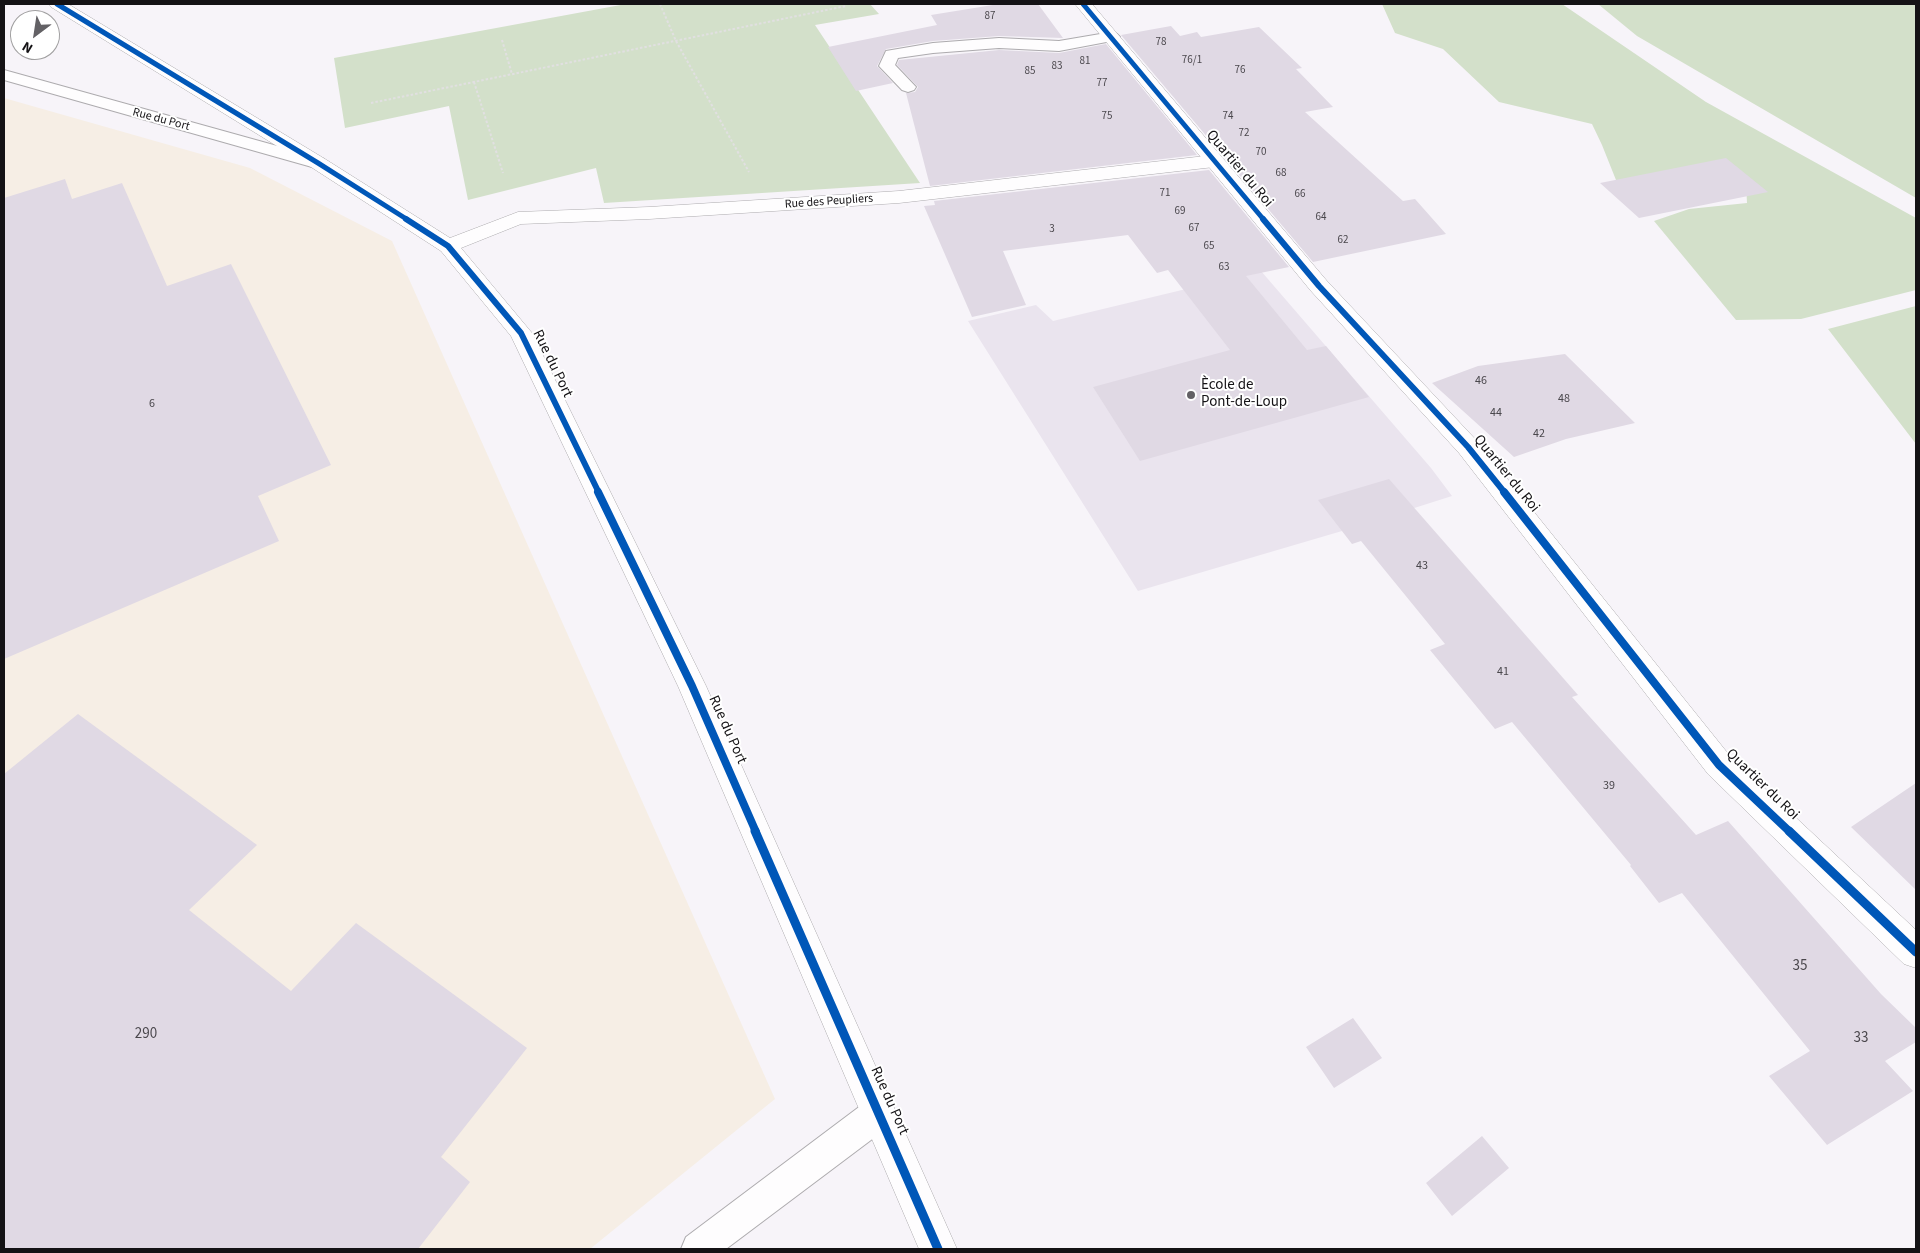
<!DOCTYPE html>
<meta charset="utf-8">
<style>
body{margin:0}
#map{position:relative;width:1920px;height:1253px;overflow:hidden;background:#f7f4f9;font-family:"Source Sans 3",sans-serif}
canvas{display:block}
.frame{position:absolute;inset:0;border:5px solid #141215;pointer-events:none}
.north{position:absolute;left:10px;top:10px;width:50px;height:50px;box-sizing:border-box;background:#fff;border:1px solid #a1a0a1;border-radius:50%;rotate:211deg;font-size:14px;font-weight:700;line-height:20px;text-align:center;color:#141215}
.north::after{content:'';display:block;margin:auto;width:18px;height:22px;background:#636165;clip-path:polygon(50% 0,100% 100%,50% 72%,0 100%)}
</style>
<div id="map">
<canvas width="1920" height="1253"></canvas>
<div class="frame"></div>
<div class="north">N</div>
</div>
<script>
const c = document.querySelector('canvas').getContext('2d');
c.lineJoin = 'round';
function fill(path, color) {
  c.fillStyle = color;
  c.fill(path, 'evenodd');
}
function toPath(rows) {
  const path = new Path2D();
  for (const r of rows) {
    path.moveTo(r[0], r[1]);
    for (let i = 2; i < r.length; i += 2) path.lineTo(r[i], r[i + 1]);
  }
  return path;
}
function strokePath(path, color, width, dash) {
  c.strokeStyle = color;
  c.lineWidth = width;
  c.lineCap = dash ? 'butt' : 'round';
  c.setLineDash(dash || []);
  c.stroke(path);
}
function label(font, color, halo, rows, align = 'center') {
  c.font = font + ' "Source Sans 3",sans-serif';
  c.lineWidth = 4;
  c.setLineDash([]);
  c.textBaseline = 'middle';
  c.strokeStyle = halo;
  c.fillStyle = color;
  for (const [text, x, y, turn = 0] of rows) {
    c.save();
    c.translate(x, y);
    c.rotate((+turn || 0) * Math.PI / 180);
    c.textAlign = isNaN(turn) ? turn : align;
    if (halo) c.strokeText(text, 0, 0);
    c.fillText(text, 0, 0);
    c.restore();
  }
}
fill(toPath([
 [1261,271,1431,468,1452,496,1342,531,1138,591,968,321,1036,305,1053,321]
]), '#eae4ee');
fill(toPath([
 [4,98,250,168,392,241,775,1099,590,1249,4,1249]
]), '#f6eee5');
fill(toPath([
 [626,4,870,4,879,14,815,25,920,183,604,203,596,168,468,200,449,106,345,128,334,58],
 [1382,4,1562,4,1706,102,1916,218,1916,290,1801,319,1736,320,1654,221,1689,209,1747,203,1746,183,1618,185,1602,145,1592,124,1499,102,1443,49,1395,33],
 [1598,4,1916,4,1916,198,1637,36],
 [1916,306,1916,444,1828,329]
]), '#d3e0ca');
fill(toPath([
 [999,4,1038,4,1063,38,999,36,933,41,886,49,877,66,893,83,856,91,828,47,937,25,931,15],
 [1171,26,1180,36,1197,32,1201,37,1259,27,1302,68,1296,69,1333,107,1305,112,1403,201,1415,199,1446,234,1313,262,1121,35],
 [1106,44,1197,155,930,186,906,93,915,92,918,87,897,65,899,60,999,50,1059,53],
 [1726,158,1768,192,1639,218,1600,183],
 [1209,170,1289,267,1246,276,1307,350,1326,346,1369,397,1140,461,1093,387,1230,350,1168,270,1157,273,1128,235,1003,251,1026,305,972,317,924,206,935,205,934,201],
 [65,179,72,199,122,183,167,286,231,264,331,465,258,496,279,541,4,659,4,198],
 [1565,354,1635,423,1566,439,1514,457,1432,383,1478,366],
 [1389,479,1578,695,1572,697,1696,835,1728,821,1881,994,1916,1028,1916,1042,1885,1061,1913,1091,1827,1145,1769,1076,1810,1051,1682,893,1659,903,1630,866,1631,865,1512,722,1495,729,1430,650,1445,644,1361,541,1352,544,1318,500],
 [78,714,257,845,189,910,291,991,356,923,527,1048,441,1157,470,1182,418,1249,4,1249,4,774],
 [1916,783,1916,890,1851,827],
 [1353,1018,1382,1058,1334,1088,1306,1047],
 [1482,1136,1509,1168,1452,1216,1426,1183]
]), '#e0d9e4');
const service = toPath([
 [1112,32,1117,34,1120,37,1117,40,1059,51,999,48,933,53,898,58,895,65,916,87,914,90,908,92,902,90,879,66,886,51,933,43,999,38,1059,41,1112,32],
 [4,70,324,159,327,163,324,167,318,168,312,167,4,80,4,70],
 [879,1097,891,1101,895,1113,891,1125,726,1249,681,1249,686,1237,867,1101,879,1097]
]);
const minor = toPath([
 [49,4,68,4,325,159,450,238,518,212,649,207,899,191,1214,155,1221,157,1224,161,1221,165,1214,167,899,203,649,219,521,224,461,248,532,333,706,686,957,1249,919,1249,678,686,511,336,441,251,311,167,51,7,49,4]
]);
const tertiary = toPath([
 [1075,4,1092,4,1327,281,1477,441,1730,756,1916,930,1916,968,1904,964,1708,774,1459,453,1311,291,1075,4]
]);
strokePath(service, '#adabae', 2);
strokePath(minor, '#adabae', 1);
strokePath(tertiary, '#adabae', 1);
strokePath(toPath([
 [660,4,676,41,749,172],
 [502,40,512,74],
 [474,82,503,173],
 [371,103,846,6]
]), '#e1e0e1', 2, [2.5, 2]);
fill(service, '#fefdfe');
fill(minor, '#fefdfe');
fill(tertiary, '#fefdfe');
strokePath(toPath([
 [57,4,318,163,408,220],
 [1083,4,1264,220]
]), '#0057b8', 5);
strokePath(toPath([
 [406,219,448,246,521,333,599,493],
 [1263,219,1319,286,1468,447,1505,493]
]), '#0057b8', 6);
strokePath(toPath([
 [598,492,692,686,756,832],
 [1504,492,1719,765,1790,832]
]), '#0057b8', 8);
strokePath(toPath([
 [755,831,938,1249],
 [1789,831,1916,952]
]), '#0057b8', 9);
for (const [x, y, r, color] of [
 [1191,395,5,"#636165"]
]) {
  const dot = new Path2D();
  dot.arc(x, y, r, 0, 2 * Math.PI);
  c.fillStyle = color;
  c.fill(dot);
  strokePath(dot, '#fff', 2);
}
label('11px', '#4a474c', null, [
 ["87",990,17],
 ["78",1161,43],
 ["76/1",1192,61],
 ["81",1085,62],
 ["83",1057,67],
 ["76",1240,71],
 ["85",1030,72],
 ["77",1102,84],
 ["75",1107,117],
 ["74",1228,117],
 ["72",1244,134],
 ["70",1261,153],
 ["68",1281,174],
 ["71",1165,194],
 ["66",1300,195],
 ["69",1180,212],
 ["64",1321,218],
 ["67",1194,229],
 ["3",1052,230],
 ["62",1343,241],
 ["65",1209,247],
 ["63",1224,268]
]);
label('12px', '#141215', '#fff', [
 ["Rue du Port",161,120,15],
 ["Rue des Peupliers",829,202,-4]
]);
label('12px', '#4a474c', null, [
 ["46",1481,381],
 ["48",1564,399],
 ["6",152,404],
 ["44",1496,413],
 ["42",1539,434],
 ["43",1422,566],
 ["41",1503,672],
 ["39",1609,786]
]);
label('15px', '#141215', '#fff', [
 ["Quartier du Roi",1239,169,50],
 ["Rue du Port",552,364,64],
 ["Quartier du Roi",1506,474,51],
 ["Rue du Port",727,730,66],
 ["Quartier du Roi",1762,785,44],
 ["Rue du Port",889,1101,66]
]);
label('15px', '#141215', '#fff', [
 ["Ècole de",1201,386],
 ["Pont-de-Loup",1201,403]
], 'left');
label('15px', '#4a474c', null, [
 ["35",1800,967],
 ["290",146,1035],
 ["33",1861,1039]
]);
</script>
